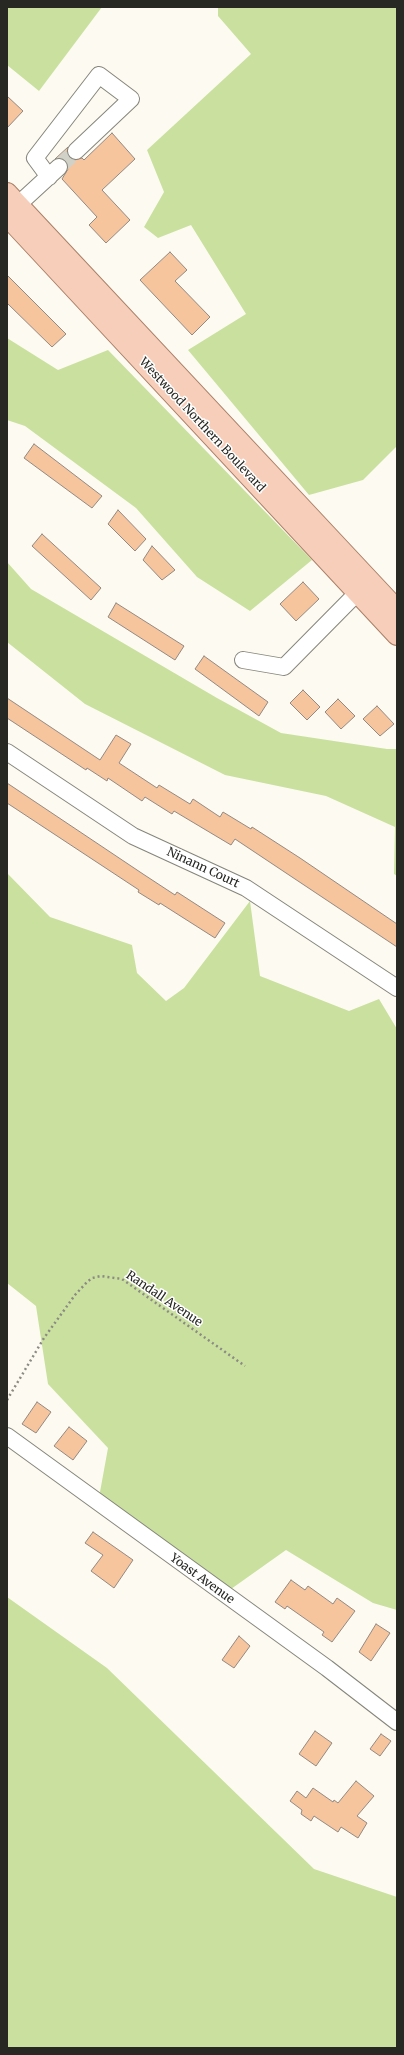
<!DOCTYPE html>
<style>
body{margin:0}
#map{position:relative;width:404px;height:2055px;overflow:hidden;background:#fdfbf1;font-family:Merriweather,serif}
canvas{display:block}
.frame{position:absolute;inset:0;border:8px solid #272723;pointer-events:none}
</style>
<div id="map">
<canvas width="404" height="2055"></canvas>
<div class="frame"></div>
</div>
<script>
const c = document.querySelector('canvas').getContext('2d');
c.lineJoin = 'round';
function fill(path, color) {
  c.fillStyle = color;
  c.fill(path, 'evenodd');
}
function toPath(rows) {
  const path = new Path2D();
  for (const r of rows) {
    path.moveTo(r[0], r[1]);
    for (let i = 2; i < r.length; i += 2) path.lineTo(r[i], r[i + 1]);
  }
  return path;
}
function strokePath(path, color, width, dash) {
  c.strokeStyle = color;
  c.lineWidth = width;
  c.lineCap = dash ? 'butt' : 'round';
  c.setLineDash(dash || []);
  c.stroke(path);
}
function label(font, color, halo, rows, align = 'center') {
  c.font = font + ' Merriweather,serif';
  c.lineWidth = 3;
  c.setLineDash([]);
  c.textBaseline = 'middle';
  c.strokeStyle = halo;
  c.fillStyle = color;
  for (const [text, x, y, turn = 0] of rows) {
    c.save();
    c.translate(x, y);
    c.rotate((+turn || 0) * Math.PI / 180);
    c.textAlign = isNaN(turn) ? turn : align;
    if (halo) c.strokeText(text, 0, 0);
    c.fillText(text, 0, 0);
    c.restore();
  }
}
fill(toPath([
 [7,7,102,7,39,91,7,65],
 [218,7,397,7,397,446,363,480,309,495,188,350,246,314,191,225,158,238,144,227,164,192,147,150,251,54,218,16],
 [7,338,58,370,108,350,312,560,250,611,197,577,136,508,25,426,7,420],
 [7,562,31,589,217,698,281,733,387,749,397,749,397,876,394,874,395,827,326,796,225,775,85,704,7,642],
 [7,873,50,917,132,945,137,973,166,1001,184,988,250,901,260,976,349,1011,379,999,397,1029,397,1610,373,1603,286,1550,224,1594,98,1503,108,1448,48,1384,36,1306,7,1283],
 [7,1597,107,1668,314,1869,397,1897,397,2048,7,2048]
]), '#cae09f');
const building = toPath([
 [7,96,23,111,7,128,7,96],
 [112,133,135,159,102,190,130,220,106,243,89,225,97,217,62,179,68,169,66,161,61,158,55,159,68,147,67,153,69,158,74,160,82,158,84,160,112,133],
 [170,252,187,270,175,281,210,317,192,335,140,280,170,252],
 [7,275,66,334,52,347,7,303,7,275],
 [34,444,102,496,92,508,24,458,34,444],
 [118,510,146,539,135,551,108,524,118,510],
 [42,534,101,588,91,600,32,546,42,534],
 [152,546,175,570,162,580,143,560,152,546],
 [303,582,319,599,296,621,280,604,303,582],
 [116,603,184,646,175,660,108,617,116,603],
 [204,656,268,702,259,716,195,669,204,656],
 [303,690,320,707,307,720,290,703,303,690],
 [7,698,100,760,116,735,131,744,119,763,157,788,159,785,190,804,193,799,220,817,223,812,251,829,252,827,300,858,397,924,397,947,235,839,231,845,174,811,172,814,145,797,142,801,108,778,107,781,87,768,86,770,7,718,7,698],
 [338,699,355,716,341,729,325,712,338,699],
 [377,706,394,724,380,736,363,719,377,706],
 [7,783,143,874,175,895,177,892,225,923,215,938,160,903,159,905,138,892,139,890,7,803,7,783],
 [37,1402,51,1412,36,1433,22,1424,37,1402],
 [69,1427,87,1441,73,1460,54,1446,69,1427],
 [93,1532,133,1560,114,1588,91,1571,103,1555,85,1543,93,1532],
 [291,1580,305,1590,308,1586,333,1604,337,1598,355,1611,332,1642,322,1635,324,1632,287,1606,285,1609,275,1602,291,1580],
 [376,1624,390,1633,371,1661,359,1652,376,1624],
 [239,1636,250,1646,234,1668,222,1660,239,1636],
 [315,1731,332,1743,316,1766,299,1754,315,1731],
 [381,1734,391,1741,380,1756,370,1749,381,1734],
 [356,1781,374,1796,357,1816,367,1823,358,1838,341,1827,338,1832,314,1816,311,1821,301,1814,302,1810,290,1801,297,1791,306,1798,313,1788,333,1802,334,1800,338,1803,356,1781]
]);
fill(building, '#f6c49d');
strokePath(building, '#928982', 1);
strokePath(toPath([
 [59,167,76,151]
]), '#d2d1c8', 16, [16, 8]);
const minor = toPath([
 [49,177,35,158,99,75,131,99,76,151],
 [10,212,59,167],
 [243,660,284,667,365,585],
 [7,752,133,836,246,888,397,988],
 [7,1436,327,1668,397,1722]
]);
const major = toPath([
 [7,193,397,610],
 [7,216,397,635]
]);
strokePath(minor, '#86857b', 18);
strokePath(major, '#aa7e67', 22);
strokePath(toPath([
 [7,1400,44,1338,75,1295,87,1282,92,1278,101,1276,122,1279,245,1366]
]), '#8b8a84', 2.5, [2, 3]);
strokePath(minor, '#fff', 16);
strokePath(major, '#f7ceb9', 20);
label('12px', '#272723', '#fff', [
 ["Westwood Northern Boulevard",202,425,47],
 ["Ninann Court",203,868,25],
 ["Randall Avenue",164,1299,34],
 ["Yoast Avenue",202,1579,36]
]);
</script>
